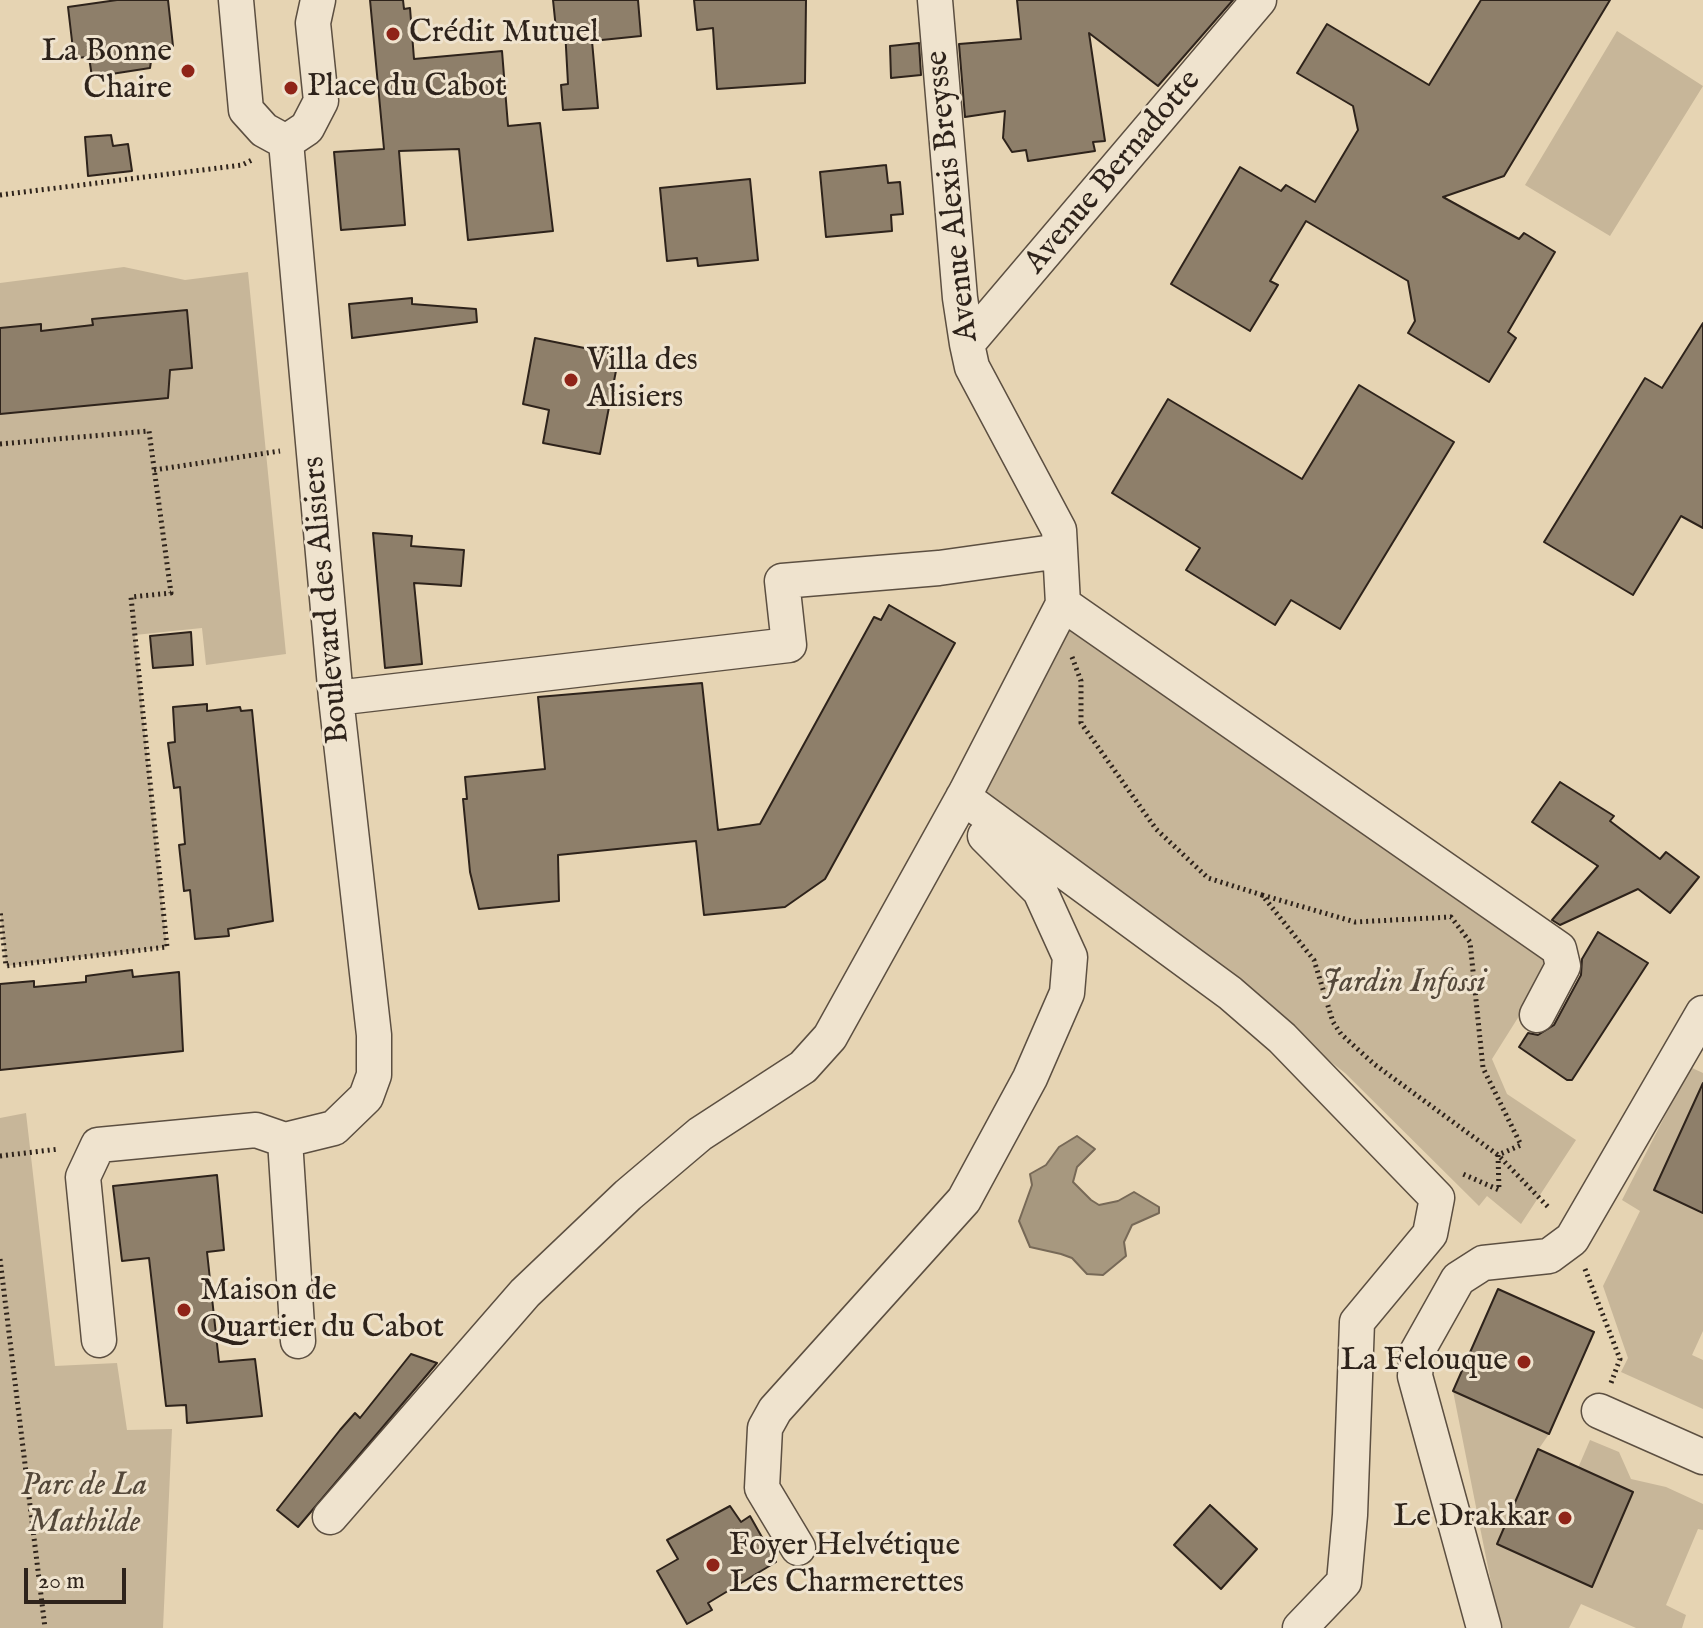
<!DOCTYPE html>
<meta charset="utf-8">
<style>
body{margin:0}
#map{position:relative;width:1703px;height:1628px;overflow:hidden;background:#e6d4b3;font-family:"IM FELL English",serif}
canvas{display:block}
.scale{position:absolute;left:24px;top:1568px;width:102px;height:36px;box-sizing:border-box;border:4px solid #2e231b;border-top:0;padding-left:10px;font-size:24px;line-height:28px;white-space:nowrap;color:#2e231b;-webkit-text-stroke:6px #efe3ce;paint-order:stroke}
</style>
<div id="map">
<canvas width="1703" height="1628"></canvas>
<div class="scale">20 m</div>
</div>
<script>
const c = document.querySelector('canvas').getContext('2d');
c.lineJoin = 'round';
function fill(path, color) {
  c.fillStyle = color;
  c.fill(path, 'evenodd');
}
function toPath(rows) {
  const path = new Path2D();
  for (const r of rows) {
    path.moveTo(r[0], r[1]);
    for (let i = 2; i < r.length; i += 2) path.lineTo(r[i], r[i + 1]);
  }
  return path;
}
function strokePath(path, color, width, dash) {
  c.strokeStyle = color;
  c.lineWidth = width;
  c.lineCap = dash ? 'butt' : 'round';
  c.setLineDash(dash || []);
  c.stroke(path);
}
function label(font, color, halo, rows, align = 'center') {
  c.font = font + ' "IM FELL English",serif';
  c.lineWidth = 6;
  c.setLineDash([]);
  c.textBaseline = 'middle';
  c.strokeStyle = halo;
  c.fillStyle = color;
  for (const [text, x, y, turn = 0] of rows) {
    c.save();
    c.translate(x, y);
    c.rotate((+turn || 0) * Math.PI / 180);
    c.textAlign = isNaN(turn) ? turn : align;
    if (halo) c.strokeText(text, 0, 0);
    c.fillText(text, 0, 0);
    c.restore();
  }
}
fill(toPath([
 [1617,31,1703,86,1610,236,1525,185],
 [124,267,185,280,248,272,286,654,206,665,202,628,135,635,167,947,6,966,0,910,0,414,167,398,170,370,187,310,161,312,161,319,138,315,93,319,93,325,41,331,41,325,0,328,0,283],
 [1069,617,1548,951,1548,970,1492,1059,1507,1094,1576,1140,1521,1224,1487,1196,1479,1206,1345,1073,1128,902,988,798,983,789],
 [1690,1067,1703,1073,1703,1331,1692,1355,1703,1360,1703,1409,1621,1372,1628,1358,1603,1286,1640,1211,1622,1200],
 [26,1113,55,1366,117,1363,127,1430,172,1429,163,1628,0,1628,0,1118],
 [1453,1391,1549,1434,1538,1450,1497,1544,1591,1587,1578,1468,1590,1440,1619,1452,1631,1479,1666,1487,1703,1504,1703,1530,1698,1529,1666,1605,1686,1615,1682,1628,1636,1628,1581,1604,1569,1628,1500,1628]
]), '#c7b699');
const water = toPath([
 [1077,1136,1095,1149,1077,1167,1073,1182,1091,1200,1099,1205,1118,1201,1134,1192,1159,1207,1159,1213,1132,1225,1124,1242,1126,1256,1103,1275,1087,1274,1072,1258,1061,1254,1030,1247,1019,1221,1032,1185,1030,1174,1046,1165,1059,1147,1077,1136]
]);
fill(water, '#a7987f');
strokePath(water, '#776957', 2);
const building = toPath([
 [117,0,168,0,173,46,153,48,150,68,92,77,89,57,74,58,68,7,117,0],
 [370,0,403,0,404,9,410,8,414,59,502,51,508,126,540,123,553,231,468,240,459,149,399,151,405,225,341,230,334,152,384,149,370,0],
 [553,0,638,0,641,36,592,41,598,108,563,110,561,85,568,84,565,29,556,29,553,0],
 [694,0,806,0,805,83,717,89,713,28,697,30,694,0],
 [1017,0,1233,0,1158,86,1089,33,1105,141,1093,142,1095,151,1028,161,1026,150,1012,152,1003,138,1005,111,965,117,959,44,1021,39,1017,0],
 [1481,0,1610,0,1504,176,1443,197,1519,239,1524,233,1555,252,1508,332,1516,338,1489,382,1408,333,1415,321,1408,281,1306,221,1270,281,1278,285,1250,331,1171,284,1240,167,1281,191,1286,185,1315,202,1358,130,1353,106,1297,73,1327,24,1429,85,1481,0],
 [919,43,921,75,891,78,890,46,919,43],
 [111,135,113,146,128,144,132,171,88,176,85,137,111,135],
 [886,165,888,183,900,182,903,214,891,215,892,231,826,237,820,172,886,165],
 [750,179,758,260,698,266,697,258,667,261,660,188,750,179],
 [412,298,412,304,476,309,477,322,352,338,349,304,412,298],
 [187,310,192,368,170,370,168,398,0,414,0,328,41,324,41,331,93,325,92,319,187,310],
 [1703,323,1703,528,1681,516,1633,595,1544,542,1645,378,1662,388,1703,323],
 [535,338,619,355,600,454,543,443,549,410,523,404,535,338],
 [1359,385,1454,442,1340,629,1291,600,1275,625,1186,570,1200,548,1112,493,1168,399,1302,479,1359,385],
 [373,533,412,536,411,546,464,550,461,586,414,583,422,664,385,668,373,533],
 [889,605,955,643,825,879,785,907,704,915,696,841,558,855,559,901,479,909,470,872,463,799,467,799,465,777,545,769,538,697,702,683,718,830,760,824,874,617,881,620,889,605],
 [191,632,193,665,153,668,150,636,191,632],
 [207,704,207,711,240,707,241,711,252,710,273,921,228,929,229,936,195,939,190,890,184,891,179,845,185,844,180,787,174,788,168,743,175,742,173,707,207,704],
 [1560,782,1614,816,1610,821,1660,859,1666,852,1699,877,1670,913,1638,889,1560,925,1552,920,1598,866,1532,822,1560,782],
 [1598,932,1648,963,1572,1080,1567,1080,1519,1047,1528,1033,1538,1035,1554,1025,1581,975,1582,959,1598,932],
 [132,970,133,977,179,972,183,1051,0,1070,0,984,34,981,34,987,86,982,86,976,132,970],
 [1703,1083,1703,1213,1654,1190,1703,1083],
 [217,1175,224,1250,207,1252,219,1362,255,1359,262,1416,187,1423,186,1405,166,1406,149,1258,122,1261,113,1186,217,1175],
 [1498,1289,1594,1332,1549,1434,1453,1391,1498,1289],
 [411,1354,437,1363,298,1527,277,1510,340,1430,355,1413,360,1418,411,1354],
 [1538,1449,1633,1492,1592,1587,1497,1544,1538,1449],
 [1210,1505,1257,1549,1221,1589,1174,1545,1210,1505],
 [730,1506,741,1522,750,1516,776,1562,708,1603,712,1610,687,1624,657,1571,678,1559,667,1540,730,1506]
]);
fill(building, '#8e7f6a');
strokePath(building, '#2e231b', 2);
const minor = toPath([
 [236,0,246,110,264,130,286,142,307,128,321,101,313,23,318,0],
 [967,344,1259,0],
 [1063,604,1559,949,1563,966,1537,1015],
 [336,698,789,645,782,581,939,568,1060,551],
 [963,797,1230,993,1282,1038,1437,1198,1430,1234,1357,1322,1350,1515,1344,1582,1300,1628],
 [285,1140,298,1341],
 [99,1340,83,1177,98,1145,256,1130,285,1140,334,1128,366,1097,374,1075,374,1035,336,698,286,142],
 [1599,1411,1703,1457],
 [330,1517,525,1293,628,1195,700,1134,803,1067,830,1037,966,792,1063,604,1059,530,972,367,967,344,960,298,935,0],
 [798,1548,762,1488,765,1428,775,1410,964,1200,1030,1078,1067,993,1070,957,1040,891,985,836],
 [1484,1628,1415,1376,1417,1352,1458,1279,1483,1263,1549,1256,1572,1239,1703,1013]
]);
strokePath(minor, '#5c4f41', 37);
strokePath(toPath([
 [0,195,242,165,252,160],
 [0,444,149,431,171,593,131,597,167,947,6,966,0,910],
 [154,470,280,451],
 [1072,657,1081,681,1081,723,1156,829,1208,878,1262,895,1314,960,1333,1022,1341,1034,1374,1064,1498,1155,1550,1209],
 [1262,895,1355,922,1451,917,1470,942,1483,1068,1521,1145,1498,1155,1499,1190,1463,1174],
 [0,1156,59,1149],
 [0,1259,45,1628],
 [1585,1269,1620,1359,1611,1383]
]), '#2e231b', 5, [2, 4]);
strokePath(minor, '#efe3ce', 34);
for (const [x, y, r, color] of [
 [393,34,8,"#8f2418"],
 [188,71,8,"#8f2418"],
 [291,88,8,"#8f2418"],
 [571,380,8,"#8f2418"],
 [184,1310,8,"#8f2418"],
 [1524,1362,8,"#8f2418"],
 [1565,1518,8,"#8f2418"],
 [713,1565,8,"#8f2418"]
]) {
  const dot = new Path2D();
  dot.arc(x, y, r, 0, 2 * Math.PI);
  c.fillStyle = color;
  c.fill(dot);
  strokePath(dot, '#efe3ce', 3);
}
label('32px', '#2e231b', '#efe3ce', [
 ["Crédit Mutuel",409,34],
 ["La Bonne",172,53,"right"],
 ["Chaire",172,90,"right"],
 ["Place du Cabot",307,88],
 ["Villa des",587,362],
 ["Alisiers",587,399],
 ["Maison de",200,1292],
 ["Quartier du Cabot",200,1329],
 ["La Felouque",1508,1362,"right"],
 ["Le Drakkar",1549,1518,"right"],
 ["Foyer Helvétique",729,1547],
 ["Les Charmerettes",729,1584]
], 'left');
label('32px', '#2e231b', '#efe3ce', [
 ["Avenue Bernadotte",1114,173,-50],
 ["Avenue Alexis Breysse",954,196,-96],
 ["Boulevard des Alisiers",328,600,-95]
]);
label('italic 32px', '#54483a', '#efe3ce', [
 ["Jardin Infossi",1404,984],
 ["Parc de La",84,1487],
 ["Mathilde",84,1524]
]);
</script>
